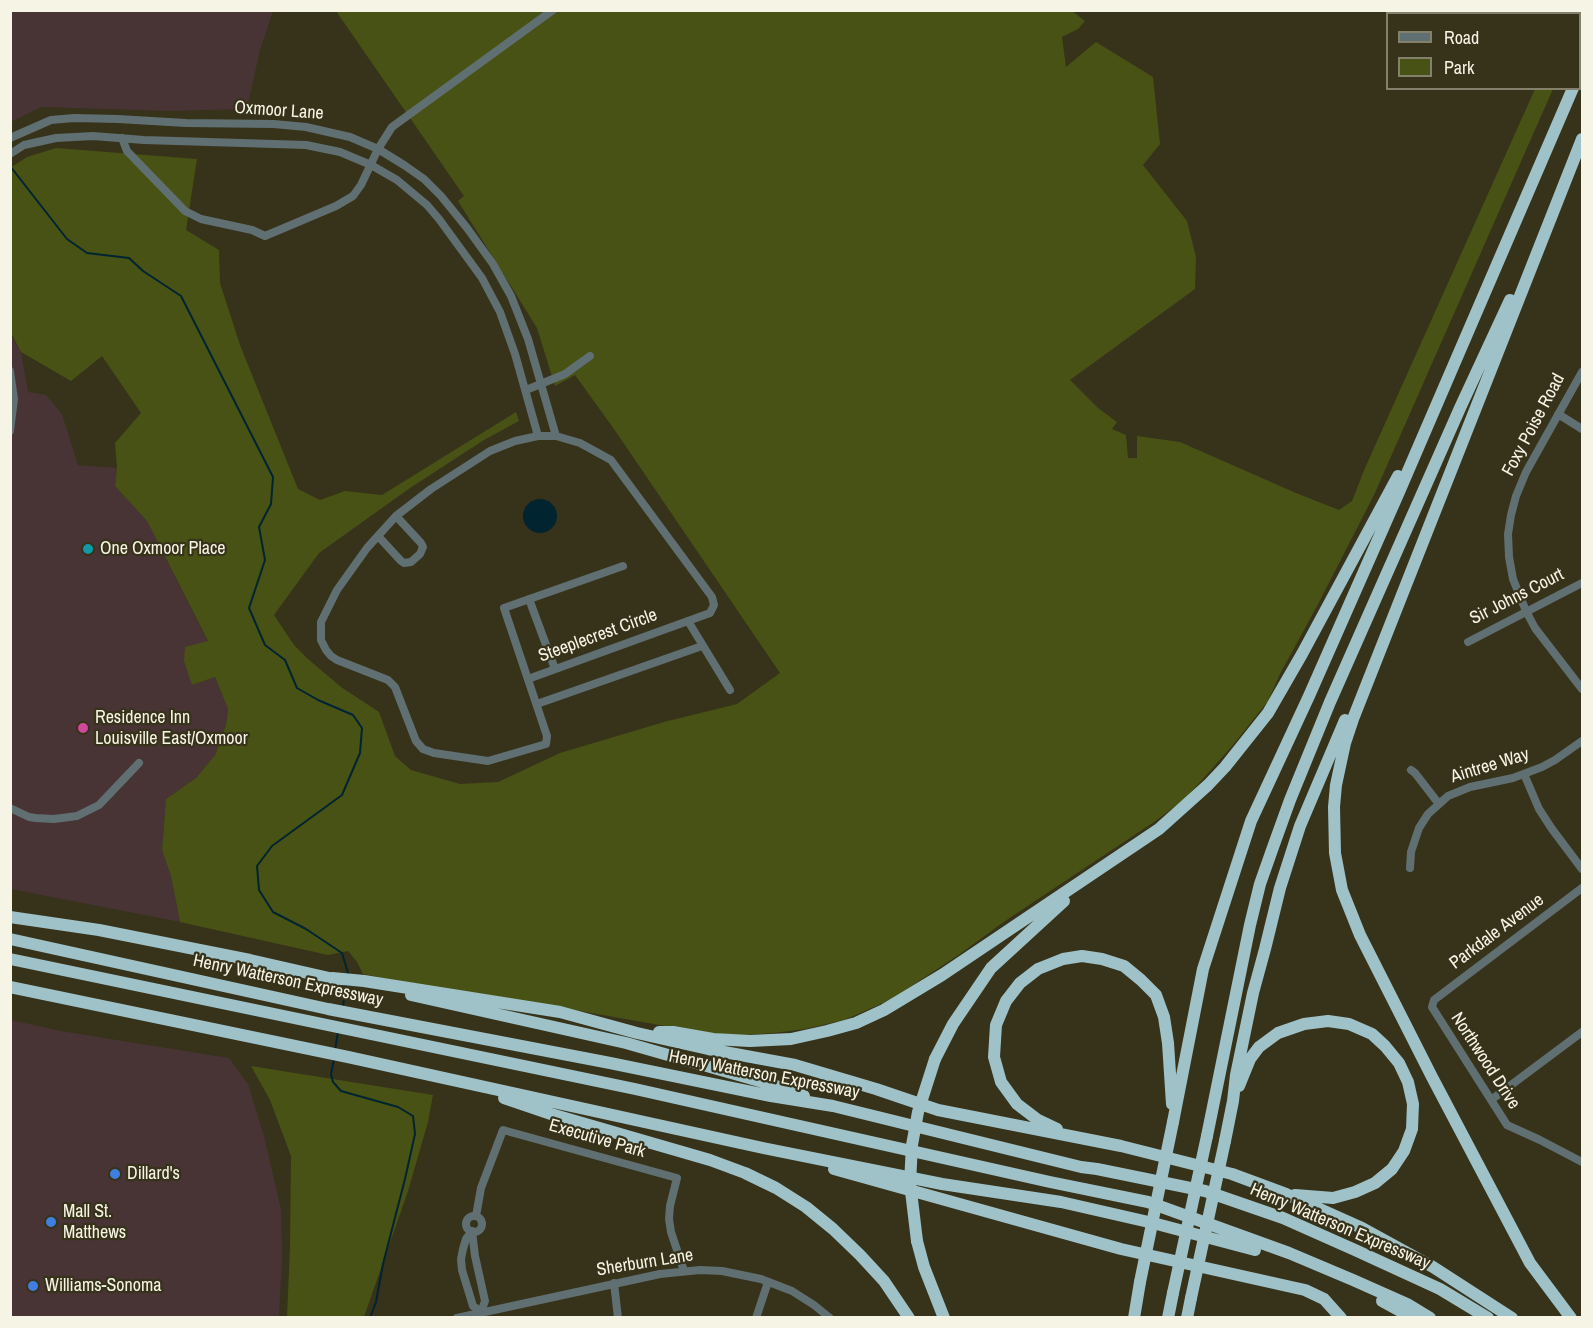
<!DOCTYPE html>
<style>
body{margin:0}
#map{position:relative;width:1593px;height:1328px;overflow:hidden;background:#37321a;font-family:"Archivo Narrow",sans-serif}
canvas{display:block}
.frame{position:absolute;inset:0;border:12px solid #f6f4e5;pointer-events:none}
.legend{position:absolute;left:1386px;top:12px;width:195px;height:78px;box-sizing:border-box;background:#37321a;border:2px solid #83806b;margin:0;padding:8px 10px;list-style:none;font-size:18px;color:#f6f4e5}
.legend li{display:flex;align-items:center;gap:12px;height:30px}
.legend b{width:30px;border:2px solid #83806b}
</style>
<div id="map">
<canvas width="1593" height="1328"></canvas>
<div class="frame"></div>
<ul class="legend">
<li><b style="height:8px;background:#606f71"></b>Road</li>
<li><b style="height:16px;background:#495215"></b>Park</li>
</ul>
</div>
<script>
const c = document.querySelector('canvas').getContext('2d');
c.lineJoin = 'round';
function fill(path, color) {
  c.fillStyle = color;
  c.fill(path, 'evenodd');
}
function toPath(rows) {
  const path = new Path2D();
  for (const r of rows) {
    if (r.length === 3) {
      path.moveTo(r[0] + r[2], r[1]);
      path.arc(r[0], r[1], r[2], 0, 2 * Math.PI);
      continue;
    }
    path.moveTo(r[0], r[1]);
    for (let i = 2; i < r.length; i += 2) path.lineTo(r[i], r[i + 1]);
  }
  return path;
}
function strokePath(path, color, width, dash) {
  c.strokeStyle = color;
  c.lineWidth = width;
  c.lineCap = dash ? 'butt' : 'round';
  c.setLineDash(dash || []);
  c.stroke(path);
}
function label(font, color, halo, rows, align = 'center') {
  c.font = font + ' "Archivo Narrow",sans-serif';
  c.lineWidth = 4.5;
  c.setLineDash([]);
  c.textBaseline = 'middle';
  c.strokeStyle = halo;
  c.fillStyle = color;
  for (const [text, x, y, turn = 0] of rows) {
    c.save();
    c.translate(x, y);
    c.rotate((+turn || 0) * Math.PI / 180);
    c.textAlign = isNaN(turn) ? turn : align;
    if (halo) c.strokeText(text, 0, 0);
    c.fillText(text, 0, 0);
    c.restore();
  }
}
fill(toPath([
 [11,10,273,10,273,11,260,50,247,109,168,111,41,107,11,122],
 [10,333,21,352,28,392,46,395,62,414,78,465,117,468,115,486,147,521,208,642,192,685,215,677,228,709,226,725,215,755,196,778,166,799,162,850,171,876,180,922,11,889],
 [11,1020,61,1031,229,1058,248,1084,264,1136,281,1209,282,1259,279,1317,11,1317]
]), '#483335');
fill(toPath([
 [336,11,1072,11,1085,21,1078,29,1062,37,1066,67,1096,42,1153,77,1160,144,1143,165,1187,221,1196,257,1195,289,1070,380,1098,408,1117,422,1112,429,1126,435,1128,458,1137,458,1137,436,1180,442,1296,493,1339,510,1352,501,1365,468,1535,89,1553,89,1374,495,1316,608,1280,674,1268,701,1233,745,1186,798,1154,822,1005,921,957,956,890,1000,844,1020,805,1029,773,1033,744,1035,705,1033,483,994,433,988,363,974,357,962,348,951,328,955,180,922,171,876,162,850,166,799,196,778,215,755,226,725,228,709,215,677,192,685,184,661,185,647,208,641,147,521,115,486,117,468,115,443,141,413,102,356,71,381,21,352,11,333,10,168,27,157,56,148,197,159,186,230,219,250,220,283,240,345,298,489,320,500,345,491,382,495,516,412,519,421,484,440,410,488,319,553,274,615,294,645,308,659,341,687,379,712,395,756,411,770,460,784,498,782,560,753,664,722,737,704,780,673,614,429,575,375,555,386,537,328,458,201,464,196],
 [251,1066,433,1095,428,1122,408,1191,364,1317,287,1317,290,1246,291,1156,270,1100]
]), '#495215');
fill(toPath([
 [540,516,17]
]), '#002430');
strokePath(toPath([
 [10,166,67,239,87,253,129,258,143,271,181,296,273,477,271,504,259,527,265,560,249,608,265,645,285,660,297,688,318,700,353,715,362,728,360,753,342,795,272,846,257,866,259,890,273,912,306,929,342,953,348,973,348,976],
 [343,1006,346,985],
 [335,1050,338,1032],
 [334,1059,331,1074,333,1082,341,1091,398,1107,413,1116,415,1134,405,1179,383,1264,376,1302,370,1318]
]), '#002430', 2);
strokePath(toPath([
 [10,138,51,120,74,118,118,119,186,123,274,124,306,127,350,137,378,149,404,165,424,179,441,196,467,228,493,264,511,296,528,339,556,436],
 [122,138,127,151,185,211,201,219,252,230,265,236,336,206,353,196,361,185,378,149,392,127,553,10],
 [10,154,24,145,56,138,93,136,144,140,306,145,340,152,371,165,397,180,427,205,439,219,482,278,500,312,515,354,538,436],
 [10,371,14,399,10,431],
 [1582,372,1526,472,1516,496,1511,515,1508,534,1509,557,1513,579,1526,611,1535,628,1582,689],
 [526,390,565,374,590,356],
 [1558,414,1582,429],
 [378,536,401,561,404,563,411,562,420,554,423,547,421,543,396,516],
 [529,599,555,669],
 [688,621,730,690],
 [1468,642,1582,583],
 [528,679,710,613,714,605,712,597,611,460,580,443,556,436,538,436,515,441,490,451,431,489,396,516,367,548,337,590,321,622,321,640,326,650,331,656,337,660,388,680,395,687,416,741,423,749,434,753,488,761,546,744,547,736,504,608,623,566],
 [537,704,702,646],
 [1411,770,1415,773,1439,804],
 [1524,774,1539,809,1552,829,1582,869],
 [10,808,29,817,36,818,54,819,77,816,99,805,139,763],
 [1410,868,1411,852,1419,828,1428,814,1448,796,1470,787,1513,778,1542,767,1555,760,1582,741],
 [1582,888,1434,1000,1432,1007,1507,1125,1540,1140,1582,1162],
 [1491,1100,1582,1032],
 [476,1216,481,1188,503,1130,677,1178,670,1206,669,1219,671,1232,684,1271],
 [474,1224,8],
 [472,1231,475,1256,485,1301,481,1312,473,1306,462,1270,461,1259,463,1249,466,1239,472,1231],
 [614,1283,618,1318],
 [457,1318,660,1274,700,1270,722,1271,761,1279,792,1291,814,1305,830,1318],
 [756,1318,768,1282]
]), '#606f71', 8);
strokePath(toPath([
 [1580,75,1582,68],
 [10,917,99,930,250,960,338,980],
 [10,939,328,1009,610,1063,771,1096,833,1106,1081,1167,1097,1169,1205,1191,1283,1218,1355,1250,1440,1289,1488,1318],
 [10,959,635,1089,1050,1182,1148,1202,1289,1253,1353,1280,1407,1304,1430,1318],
 [332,978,364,981,560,1012,637,1033,708,1049,795,1065,876,1089,938,1110,1121,1146,1232,1174,1286,1194,1362,1228,1433,1267,1512,1318],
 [10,987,348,1057,763,1148,942,1184,1061,1202,1153,1223,1255,1250],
 [411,995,626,1043,770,1084,804,1096],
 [659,1032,673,1032,713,1039,750,1041,791,1039,827,1031,856,1023,884,1010,942,975,1159,829,1208,785,1225,767,1268,713,1302,654,1398,476],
 [935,1059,953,1024,991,968,1064,901],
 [1239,1086,1250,1059,1259,1047,1278,1033,1304,1024,1328,1021,1349,1024,1372,1034,1385,1046,1399,1063,1408,1082,1413,1104,1412,1129,1404,1151,1392,1169,1375,1183,1355,1192,1333,1198,1295,1195],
 [504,1098,551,1114,710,1160,745,1173,776,1188,806,1207,833,1229,860,1255,884,1281,909,1318],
 [1173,1122,1203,969,1251,821,1309,696,1399,492,1573,88],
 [1057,1129,1038,1120,1017,1104,1001,1082,994,1057,996,1025,1006,1001,1020,983,1038,969,1063,959,1082,956,1102,959,1124,966,1141,980,1156,995,1164,1017,1168,1043,1172,1104],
 [1207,1136,1250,925,1260,884,1272,850,1290,800,1330,702,1460,408,1510,300],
 [1225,1141,1233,1101,1236,1075,1253,993,1265,949,1280,888,1300,826,1345,720],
 [834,1169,1121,1249,1305,1290,1324,1299,1341,1318],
 [917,1241,924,1267,944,1318],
 [1382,1301,1413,1318],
 [1134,1318,1140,1282],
 [1168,1318,1173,1293],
 [1187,1318,1191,1298],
 [1571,1318,1530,1263,1432,1077,1360,935,1342,890,1335,853,1334,807,1336,785,1345,743,1353,719,1582,139]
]), '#9ec2c8', 12);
strokePath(toPath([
 [917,1241,910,1183,912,1145,918,1112,935,1059],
 [1140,1282,1173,1122],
 [1173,1293,1207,1136],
 [1191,1298,1225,1141]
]), '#9ec2c8', 12);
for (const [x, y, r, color] of [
 [88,549,6,"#0f9aa8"],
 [83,728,6,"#d1479c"],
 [115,1174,6,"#3f7fe0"],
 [51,1222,6,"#3f7fe0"],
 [33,1286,6,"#3f7fe0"]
]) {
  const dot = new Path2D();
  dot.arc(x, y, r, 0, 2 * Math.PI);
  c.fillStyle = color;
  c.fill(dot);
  strokePath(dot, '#37321a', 2);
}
label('18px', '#f6f4e5', '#37321a', [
 ["Oxmoor Lane",279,111,4],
 ["Foxy Poise Road",1534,425,-62],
 ["Sir Johns Court",1517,597,-27],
 ["Steeplecrest Circle",598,636,-20],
 ["Aintree Way",1490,766,-17],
 ["Parkdale Avenue",1497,932,-37],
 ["Henry Watterson Expressway",288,981,12],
 ["Northwood Drive",1485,1061,57],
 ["Henry Watterson Expressway",764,1075,11],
 ["Executive Park",597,1139,16],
 ["Henry Watterson Expressway",1340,1227,23],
 ["Sherburn Lane",645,1263,-9]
]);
label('18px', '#f6f4e5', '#37321a', [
 ["One Oxmoor Place",100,549],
 ["Residence Inn",95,718],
 ["Louisville East/Oxmoor",95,739],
 ["Dillard's",127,1174],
 ["Mall St.",63,1212],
 ["Matthews",63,1233],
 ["Williams-Sonoma",45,1286]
], 'left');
</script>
